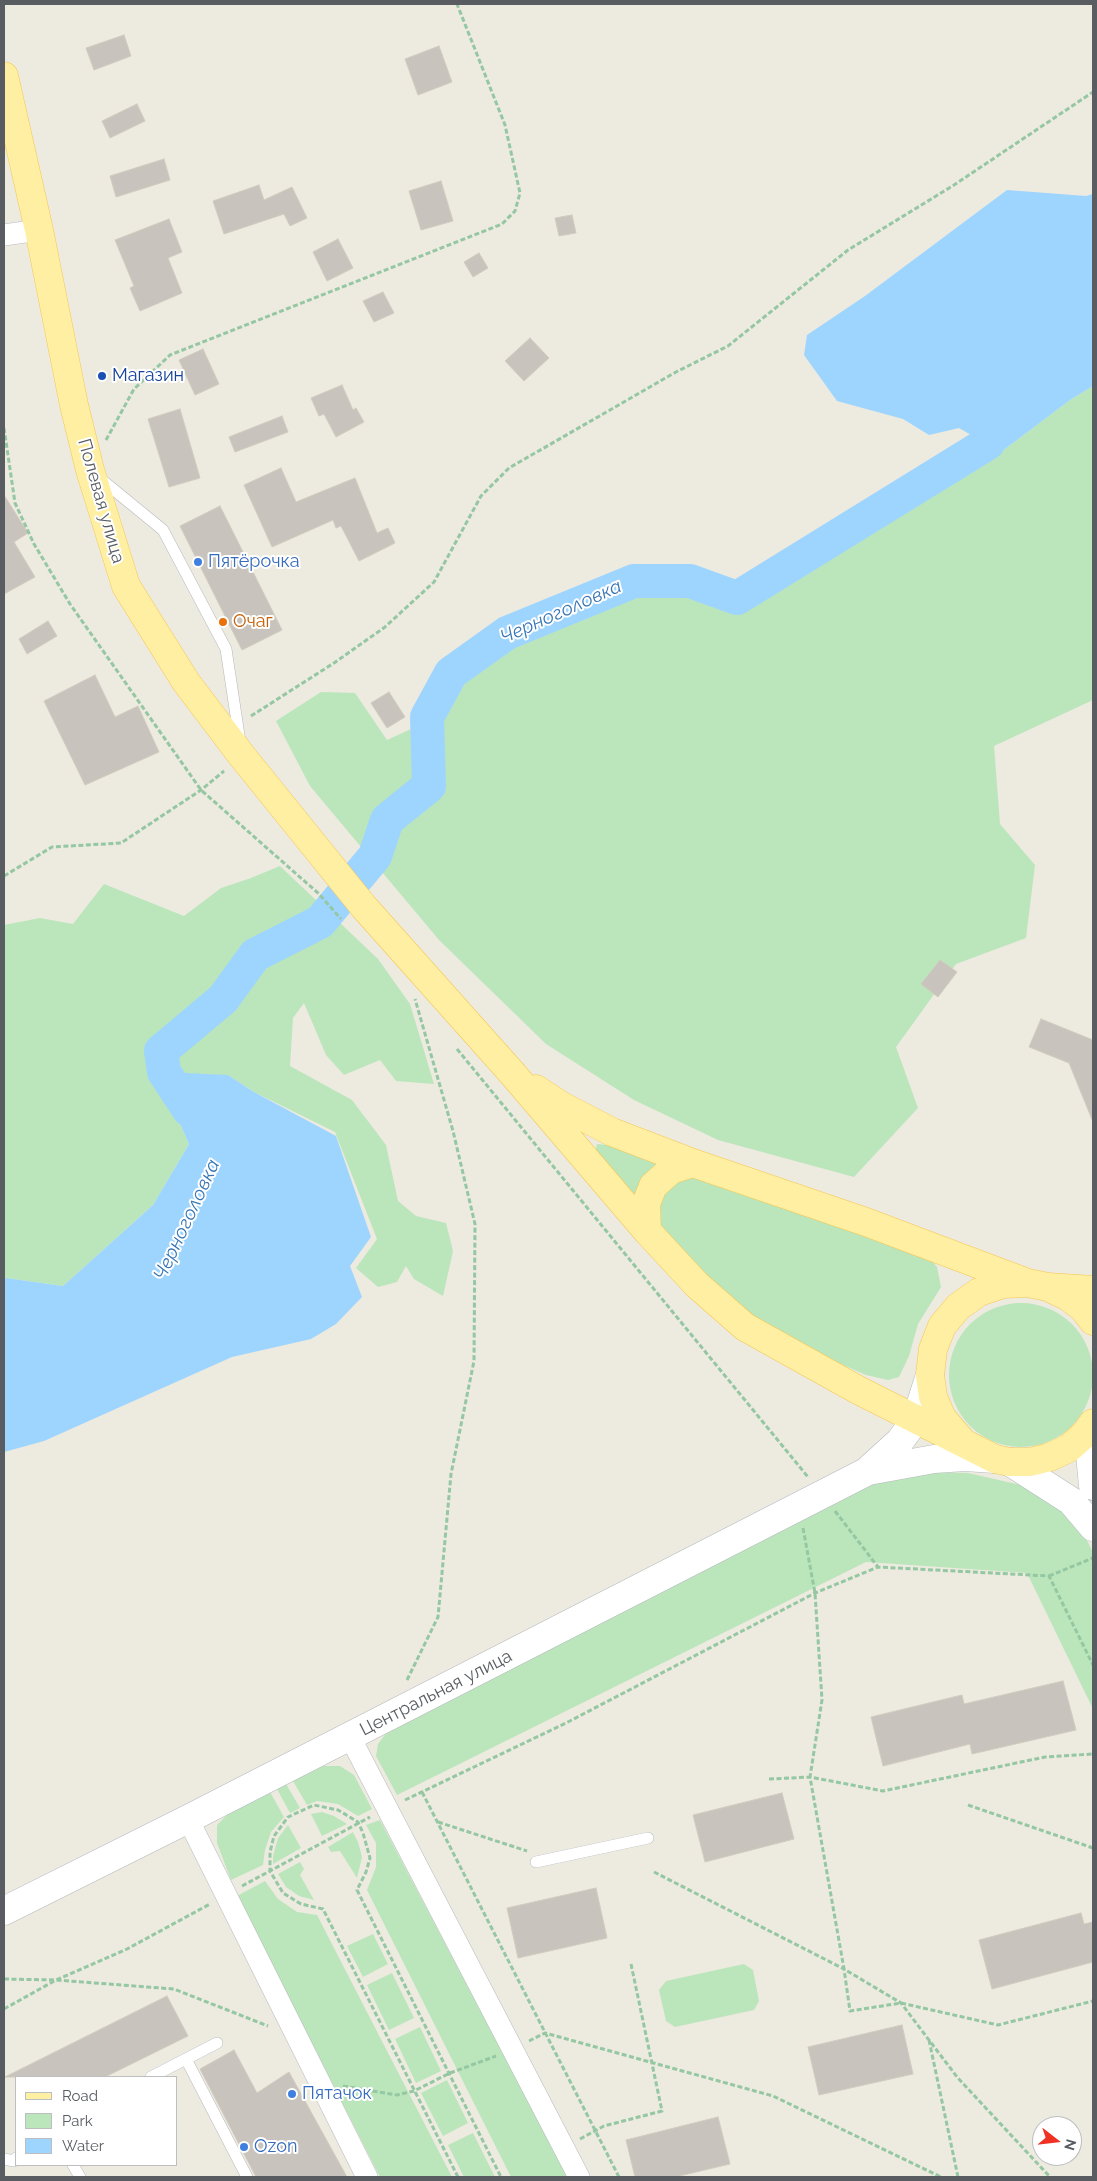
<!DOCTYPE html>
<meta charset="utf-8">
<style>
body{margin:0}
#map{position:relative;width:1097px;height:2181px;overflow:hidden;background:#edeae0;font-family:Raleway,sans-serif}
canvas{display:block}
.frame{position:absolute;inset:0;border:5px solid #595d62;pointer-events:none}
.legend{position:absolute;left:15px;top:2076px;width:162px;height:90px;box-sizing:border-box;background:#fff;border:1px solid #bdbec0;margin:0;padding:6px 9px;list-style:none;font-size:15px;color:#595d62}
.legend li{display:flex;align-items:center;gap:10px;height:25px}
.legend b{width:25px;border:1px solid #bdbec0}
.north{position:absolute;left:1032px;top:2116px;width:50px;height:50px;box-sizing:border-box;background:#fff;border:1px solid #bdbec0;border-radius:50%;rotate:106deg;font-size:14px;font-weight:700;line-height:20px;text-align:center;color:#595d62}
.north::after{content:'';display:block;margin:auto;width:18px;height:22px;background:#ef3224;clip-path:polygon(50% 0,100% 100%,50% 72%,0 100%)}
</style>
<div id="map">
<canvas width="1097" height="2181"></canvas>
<div class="frame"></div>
<ul class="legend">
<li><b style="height:6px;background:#ffefa3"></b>Road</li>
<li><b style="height:14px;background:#bbe6bb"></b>Park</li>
<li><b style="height:14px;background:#9ed5ff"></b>Water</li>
</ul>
<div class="north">N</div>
</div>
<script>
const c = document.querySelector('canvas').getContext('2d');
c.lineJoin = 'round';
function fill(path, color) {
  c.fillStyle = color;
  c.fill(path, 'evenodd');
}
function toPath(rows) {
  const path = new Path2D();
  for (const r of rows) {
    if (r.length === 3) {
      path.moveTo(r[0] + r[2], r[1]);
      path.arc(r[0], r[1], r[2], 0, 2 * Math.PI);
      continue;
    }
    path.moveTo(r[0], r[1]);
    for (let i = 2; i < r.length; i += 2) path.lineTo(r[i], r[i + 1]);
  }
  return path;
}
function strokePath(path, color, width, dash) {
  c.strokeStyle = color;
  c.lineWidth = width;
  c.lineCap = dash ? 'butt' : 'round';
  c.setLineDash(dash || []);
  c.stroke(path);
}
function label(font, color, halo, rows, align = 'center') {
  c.font = font + ' Raleway,sans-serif';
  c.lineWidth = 4;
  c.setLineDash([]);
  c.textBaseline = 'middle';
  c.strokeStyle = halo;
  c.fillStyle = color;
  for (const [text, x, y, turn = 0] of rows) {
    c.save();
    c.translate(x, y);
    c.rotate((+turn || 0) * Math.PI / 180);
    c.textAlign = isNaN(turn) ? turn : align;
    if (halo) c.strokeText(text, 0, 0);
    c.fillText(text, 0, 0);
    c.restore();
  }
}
fill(toPath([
 [1093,386,1093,700,994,746,1000,824,1035,865,1026,938,956,964,896,1047,918,1108,854,1177,718,1140,634,1100,546,1044,439,940,310,786,276,721,321,692,355,693,387,740,411,729,421,703,447,690,511,645,551,628,659,590,746,611,1001,452,1070,400],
 [280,866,378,959,410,1004,434,1084,396,1081,380,1060,344,1075,326,1055,304,1003,293,1018,290,1066,352,1100,386,1145,398,1201,416,1216,446,1223,453,1251,443,1296,414,1279,406,1266,397,1282,378,1287,356,1268,377,1239,335,1132,254,1092,228,1075,152,1084,173,1108,189,1144,153,1205,63,1286,6,1278,4,1279,4,925,40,918,73,924,104,884,184,916,221,888,251,878],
 [597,1144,607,1145,661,1164,636,1198,595,1152],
 [689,1174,926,1254,937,1267,941,1287,918,1324,909,1356,899,1377,888,1380,866,1375,813,1352,757,1321,720,1292,655,1221,662,1193],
 [1021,1375,72],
 [931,1472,968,1473,1025,1486,1057,1502,1080,1527,1093,1552,1093,1709,1027,1573,866,1562,397,1795,376,1756,378,1744,387,1732,873,1484,900,1476],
 [323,1766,340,1766,354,1775,372,1809,358,1816,338,1804,317,1801,307,1805,293,1781],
 [286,1784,300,1808,290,1813,277,1789],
 [270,1792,284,1817,271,1832,265,1850,263,1865,231,1880,217,1843,217,1825,229,1813],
 [322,1812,334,1816,347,1824,322,1836,311,1814],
 [380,1820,568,2177,511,2177,367,1890,376,1867,376,1843,366,1825],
 [288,1825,301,1848,273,1864,273,1856,278,1838],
 [353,1832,358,1842,362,1857,357,1878,340,1851,331,1852,328,1847],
 [300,1862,304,1869,300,1875,314,1900,299,1896,286,1887,278,1874],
 [265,1881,278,1899,297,1912,317,1915,452,2177,380,2177,237,1896],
 [373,1934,388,1964,363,1977,347,1946],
 [744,1964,753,1970,759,2001,754,2010,675,2027,666,2021,659,1990,666,1981],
 [392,1973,414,2018,389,2030,367,1985],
 [420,2027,441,2071,416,2083,395,2039],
 [447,2080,468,2123,443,2136,421,2093],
 [473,2133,495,2177,464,2177,448,2145]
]), '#bbe6bb');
fill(toPath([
 [1007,190,1086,196,1093,194,1093,386,1070,400,1001,452,959,428,929,435,903,419,837,401,804,355,807,335,865,296],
 [164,1072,228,1075,254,1092,336,1136,371,1237,350,1266,362,1297,336,1324,311,1339,232,1357,44,1441,4,1452,4,1279,6,1278,63,1286,153,1205,189,1144,173,1108,152,1083]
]), '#9ed5ff');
strokePath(toPath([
 [189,1110,164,1072,161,1051,223,999,255,955,320,922,375,856,387,820,429,786,427,717,451,673,507,633,634,581,690,581,737,598,988,443,1003,400]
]), '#9ed5ff', 34);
const building = toPath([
 [124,35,131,56,94,70,86,48,124,35],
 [439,46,452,82,418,95,405,59,439,46],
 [137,104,145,121,110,138,102,121,137,104],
 [164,159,170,180,116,197,110,176,164,159],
 [441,181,453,221,421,230,409,191,441,181],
 [259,185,264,200,292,187,307,218,290,226,284,214,224,234,213,201,259,185],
 [572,215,576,233,559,236,555,218,572,215],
 [169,219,182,252,168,258,182,293,140,311,130,288,134,286,115,240,169,219],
 [338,239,353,268,327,281,313,252,338,239],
 [479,253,488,268,473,277,464,262,479,253],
 [383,292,394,313,374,322,363,301,383,292],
 [530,338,549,358,524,381,505,361,530,338],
 [203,349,219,384,195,395,179,360,203,349],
 [342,385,353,410,356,408,364,422,336,437,324,414,319,416,311,398,342,385],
 [180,409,200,478,169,487,148,419,180,409],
 [282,416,288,432,235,452,229,437,282,416],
 [281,468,296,502,355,478,377,533,388,528,395,543,359,561,341,526,336,528,333,520,272,547,244,485,281,468],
 [4,495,28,533,14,542,35,577,4,594,4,495],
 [220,506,282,630,242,650,180,526,220,506],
 [48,621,57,636,27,654,19,639,48,621],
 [95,675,115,717,138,706,159,752,85,785,44,701,95,675],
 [389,692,405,717,387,728,371,703,389,692],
 [940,960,957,972,938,997,921,984,940,960],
 [1041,1019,1093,1040,1093,1122,1069,1063,1029,1047,1041,1019],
 [1063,1681,1076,1730,972,1754,970,1744,883,1766,871,1717,962,1695,964,1704,1063,1681],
 [782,1793,794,1839,705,1862,693,1815,782,1793],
 [596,1888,607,1938,518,1958,507,1908,596,1888],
 [1081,1913,1084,1924,1093,1922,1093,1962,992,1989,979,1940,1081,1913],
 [167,1996,188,2036,105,2077,5,2077,167,1996],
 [902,2025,913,2074,819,2095,808,2047,902,2025],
 [234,2050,257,2093,289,2072,347,2177,256,2177,200,2069,234,2050],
 [718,2117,730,2164,675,2177,635,2177,626,2140,718,2117]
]);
fill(building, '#c8c4bd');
strokePath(building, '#d2cbbe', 1);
const service = toPath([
 [97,476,163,530,226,649,240,742],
 [536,1862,648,1838],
 [186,2059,247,2177],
 [151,2077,217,2043],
 [4,2159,14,2161,16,2158],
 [73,2165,80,2177]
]);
const minor = toPath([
 [4,235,39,230],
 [350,1737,579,2177],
 [188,1819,367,2177]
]);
const tertiary = toPath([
 [868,1471,934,1459,965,1457,995,1459],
 [4,1911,188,1819,866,1472,900,1441,916,1419,930,1375]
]);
const secondary = toPath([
 [1093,1439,1090,1454,1093,1486],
 [1010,1462,1071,1501,1093,1527]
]);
const primary = toPath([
 [4,76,39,230,74,405,90,470,126,586,186,682,242,756,364,907,512,1073,647,1231,697,1285,745,1327,858,1390,995,1459,1010,1462,1030,1462,1050,1457,1069,1448,1085,1434,1093,1423],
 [536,1089,560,1105,612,1132,693,1163,866,1222,1028,1283,1048,1287,1093,1290],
 [647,1231,646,1204,653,1186,671,1170,693,1163],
 [1052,1289,1067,1296,1083,1308,1093,1321],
 [960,1439,942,1418,933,1397,930,1375,933,1349,942,1326,958,1307,979,1292,1003,1284,1025,1283]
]);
strokePath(service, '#b6b9be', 12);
strokePath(minor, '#b6b9be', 22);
strokePath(tertiary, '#b6b9be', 29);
strokePath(secondary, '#b6bac0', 29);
strokePath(primary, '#f6c650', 29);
strokePath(toPath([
 [4,428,15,503,34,544,70,604,201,790,318,893,341,919],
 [106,440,134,389,170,355,502,224,515,211,520,193,505,125,457,4],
 [251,716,334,663,385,627,434,582,481,496,509,468,676,372,728,346,848,250,954,185,1093,92],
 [4,876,52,847,121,843,201,790,224,771],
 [457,1049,808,1477],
 [835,1511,878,1567],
 [803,1528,815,1593,822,1700,810,1777,844,1969,901,2003,957,2077,1050,2177],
 [1049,1576,1093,1558],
 [407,1680,438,1617,451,1474,474,1361,475,1224,453,1131,415,999],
 [769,1779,810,1777,883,1791,1045,1757,1093,1754],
 [422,1792,619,2177],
 [405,1800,566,1723,815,1593,878,1567,1049,1576,1093,1665],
 [968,1805,1093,1848],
 [438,1822,527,1851],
 [654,1872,844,1969,850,2011,901,2003,998,2025,1093,2001],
 [242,1886,370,1817],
 [4,1979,56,1980,174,1989,268,2026],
 [4,2009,56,1980,127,1949,210,1904],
 [929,2040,958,2177],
 [529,2041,545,2033,773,2096,941,2177],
 [343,2086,397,2095,414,2091,450,2073,496,2056],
 [580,2139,604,2126,662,2111,631,1964],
 [458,2177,323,1909,301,1904,283,1893,270,1871,270,1852,274,1836,288,1817,314,1805,338,1810,358,1822,363,1833,370,1858,366,1872,357,1890,501,2177]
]), '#94c7a2', 3, [5, 2.5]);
strokePath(service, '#fff', 11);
strokePath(minor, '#fff', 21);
strokePath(tertiary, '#fff', 28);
strokePath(secondary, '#fff', 28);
strokePath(primary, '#ffefa3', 28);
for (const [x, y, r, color] of [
 [102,376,5,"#1a4fb4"],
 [198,562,5,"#3f7fe0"],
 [223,622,5,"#e8710a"],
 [292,2094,5,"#3f7fe0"],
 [244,2147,5,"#3f7fe0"]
]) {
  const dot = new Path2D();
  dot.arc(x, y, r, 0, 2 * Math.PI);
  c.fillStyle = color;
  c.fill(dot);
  strokePath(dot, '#fff', 2);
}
label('18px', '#164399', '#fff', [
 ["Магазин",112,376]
], 'left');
label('18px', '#595d62', '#fff', [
 ["Полевая улица",101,501,74],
 ["Центральная улица",436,1693,-27]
]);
label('18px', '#366cbe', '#fff', [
 ["Пятёрочка",208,562],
 ["Пятачок",302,2094],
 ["Ozon",254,2147]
], 'left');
label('18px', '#c56008', '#fff', [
 ["Очаг",233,622]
], 'left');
label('italic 19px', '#3976b4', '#fff', [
 ["Черноголовка",561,612,-24],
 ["Черноголовка",187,1220,-65]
]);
</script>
